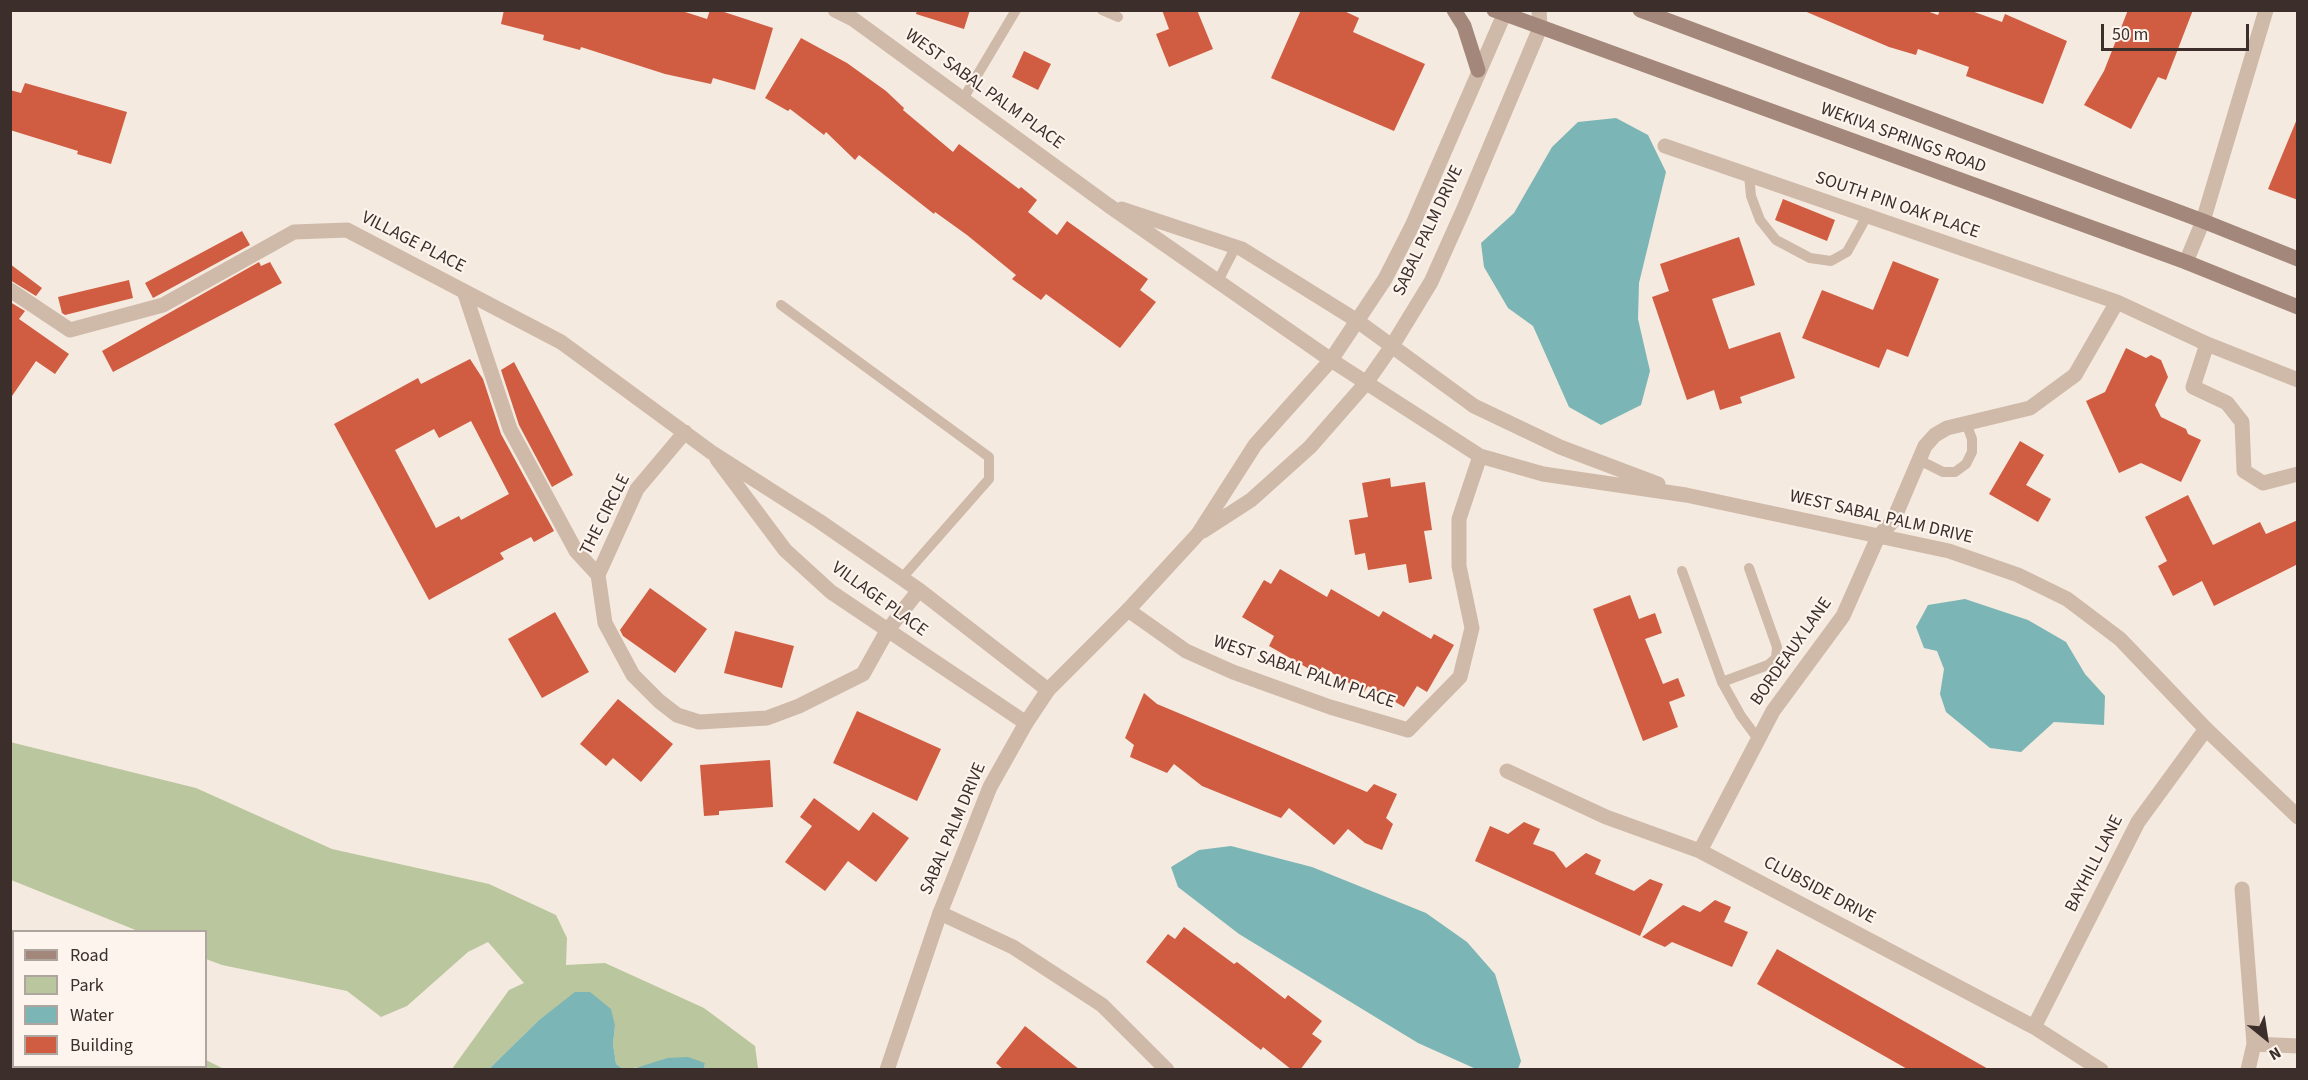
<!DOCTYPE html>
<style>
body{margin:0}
#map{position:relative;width:2308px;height:1080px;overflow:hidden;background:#f5eadf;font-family:"Source Sans 3",sans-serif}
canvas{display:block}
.frame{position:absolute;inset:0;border:12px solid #3c2e2a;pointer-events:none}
.legend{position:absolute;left:12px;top:930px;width:195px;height:138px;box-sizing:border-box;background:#fcf4ed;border:2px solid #afa59f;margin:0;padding:8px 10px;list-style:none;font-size:18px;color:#3c2e2a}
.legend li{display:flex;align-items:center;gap:12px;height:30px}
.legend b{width:30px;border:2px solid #afa59f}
.north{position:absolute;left:2236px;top:1008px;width:60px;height:60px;-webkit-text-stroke:4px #fcf4ed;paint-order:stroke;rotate:150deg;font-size:16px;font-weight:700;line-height:24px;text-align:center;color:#3c2e2a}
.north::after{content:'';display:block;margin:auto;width:21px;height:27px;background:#3c2e2a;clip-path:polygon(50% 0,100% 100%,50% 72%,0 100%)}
.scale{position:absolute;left:2101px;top:24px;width:148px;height:27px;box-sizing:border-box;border:3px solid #3c2e2a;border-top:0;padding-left:8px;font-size:18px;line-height:21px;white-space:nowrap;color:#3c2e2a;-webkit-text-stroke:4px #fcf4ed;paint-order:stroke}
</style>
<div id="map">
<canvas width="2308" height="1080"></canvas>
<div class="frame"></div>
<ul class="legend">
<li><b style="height:8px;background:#a3877a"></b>Road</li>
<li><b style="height:16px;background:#bac69d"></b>Park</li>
<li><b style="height:16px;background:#7bb5b5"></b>Water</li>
<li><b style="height:16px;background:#d05d42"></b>Building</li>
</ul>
<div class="north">N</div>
<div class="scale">50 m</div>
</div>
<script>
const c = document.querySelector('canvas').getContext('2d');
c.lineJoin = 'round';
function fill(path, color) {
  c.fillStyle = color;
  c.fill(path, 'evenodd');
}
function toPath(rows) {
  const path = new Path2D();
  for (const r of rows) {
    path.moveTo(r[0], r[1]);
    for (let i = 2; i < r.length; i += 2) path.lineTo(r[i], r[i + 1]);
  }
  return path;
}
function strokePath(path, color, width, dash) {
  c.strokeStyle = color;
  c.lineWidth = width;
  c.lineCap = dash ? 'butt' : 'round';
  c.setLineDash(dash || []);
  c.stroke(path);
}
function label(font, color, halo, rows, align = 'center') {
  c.font = font + ' "Source Sans 3",sans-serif';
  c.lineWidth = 4.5;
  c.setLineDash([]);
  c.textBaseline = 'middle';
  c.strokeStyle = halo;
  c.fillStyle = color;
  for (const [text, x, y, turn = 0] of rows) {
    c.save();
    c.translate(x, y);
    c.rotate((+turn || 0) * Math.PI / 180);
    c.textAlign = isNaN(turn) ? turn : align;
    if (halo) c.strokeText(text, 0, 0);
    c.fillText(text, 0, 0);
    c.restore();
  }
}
fill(toPath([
 [10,742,196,788,332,849,489,884,556,915,567,938,566,965,605,963,704,1008,755,1046,758,1068,704,1069,705,1063,667,1058,643,1067,623,1069,616,1064,613,1044,615,1026,575,993,539,1020,489,1069,452,1069,509,990,524,983,488,942,468,952,407,1006,381,1017,347,991,222,965,206,959,206,932,138,931,11,880],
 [206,1060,224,1069,55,1069,56,1066,206,1066]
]), '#bac69d');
fill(toPath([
 [1616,118,1648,135,1666,172,1639,283,1638,319,1650,371,1641,405,1601,425,1569,407,1533,326,1508,308,1484,267,1481,243,1514,213,1552,147,1578,122],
 [1965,599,2028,620,2066,642,2085,674,2105,696,2104,725,2054,722,2021,752,1990,748,1946,712,1940,694,1944,669,1937,651,1924,648,1916,627,1928,605],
 [1231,846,1312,867,1426,913,1467,942,1495,974,1521,1061,1518,1069,1476,1069,1418,1043,1239,934,1178,887,1171,867,1199,850],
 [575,992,590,992,611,1009,615,1026,613,1044,616,1064,623,1069,489,1069,539,1020],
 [688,1057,705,1063,704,1069,633,1069,667,1058]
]), '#7bb5b5');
fill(toPath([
 [504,10,679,10,707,19,710,10,718,10,773,28,755,90,713,78,711,84,665,74,581,47,580,50,543,40,544,35,501,24],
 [917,10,970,10,964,29,916,14],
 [1162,10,1197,10,1213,49,1169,67,1156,34,1169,29],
 [1301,10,1342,10,1359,18,1353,32,1425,64,1394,131,1271,78],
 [1802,10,1924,10,1938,15,1940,10,1969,10,2002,22,2005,14,2067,41,2043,104,1966,76,1969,67,1918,49,1916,55,1889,47],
 [2128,10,2193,10,2166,80,2158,77,2131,129,2084,105,2104,71],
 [801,38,847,63,886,91,904,108,903,110,953,152,959,144,1019,189,1021,187,1037,200,1028,212,1057,235,1067,221,1148,279,1140,290,1156,302,1120,348,1046,294,1041,300,1012,279,1016,275,967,235,935,212,934,214,859,155,855,160,826,132,824,135,790,109,788,111,765,98],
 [1024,51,1051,64,1038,90,1012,77],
 [25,83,127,112,111,164,77,154,78,151,10,130,10,90,21,93],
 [2297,119,2298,119,2298,200,2268,189],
 [1783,199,1835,220,1827,241,1775,220],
 [242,231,250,245,153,298,145,283],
 [1739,237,1755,285,1712,299,1729,349,1780,332,1795,378,1740,397,1742,403,1720,410,1714,390,1687,400,1652,297,1669,291,1660,264],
 [1893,261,1939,279,1908,357,1887,349,1879,368,1802,338,1822,290,1873,310],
 [259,262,261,266,270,262,282,283,113,372,102,351],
 [10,264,42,288,36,296,10,280],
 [129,280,133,298,65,315,62,313,58,297],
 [10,302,25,311,19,319,69,354,55,374,36,361,10,399],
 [2126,348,2146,358,2151,355,2161,360,2168,377,2155,405,2161,417,2186,429,2188,434,2201,440,2181,482,2141,463,2119,473,2086,401,2105,392],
 [470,359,483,379,501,434,554,531,534,542,531,537,500,553,504,559,429,600,334,424,418,378,421,384],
 [471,421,509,494,461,520,459,516,436,528,395,450,434,429,439,438],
 [514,362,573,475,552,487,519,425,501,370],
 [2020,441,2044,455,2026,485,2051,499,2038,522,1989,494],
 [1390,478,1391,487,1425,482,1432,530,1424,531,1432,579,1409,583,1406,564,1368,570,1365,553,1355,555,1349,520,1368,517,1362,483],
 [2188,495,2213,545,2260,522,2266,534,2298,520,2298,564,2214,606,2202,581,2173,596,2158,566,2167,561,2145,517],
 [1280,569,1327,597,1331,589,1379,617,1383,611,1431,639,1434,634,1454,645,1427,692,1417,686,1404,707,1368,686,1364,692,1322,667,1318,674,1269,646,1274,636,1242,617,1264,580,1271,584],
 [650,588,707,629,675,673,623,636,620,630],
 [1630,595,1639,619,1655,613,1662,633,1645,639,1663,684,1678,678,1685,696,1669,702,1678,727,1643,741,1593,609],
 [555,612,589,672,542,698,508,639],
 [735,631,794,646,782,688,724,673],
 [1144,693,1157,704,1367,792,1374,784,1397,794,1386,818,1393,824,1382,850,1365,843,1348,829,1334,845,1289,808,1281,818,1202,786,1174,764,1167,773,1130,757,1134,745,1125,738],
 [618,699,673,744,641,782,613,758,606,766,580,744],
 [857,711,941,749,917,801,833,763],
 [770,760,773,807,719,811,719,815,704,816,700,765],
 [814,798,859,831,873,812,909,838,876,882,848,861,825,891,785,862,812,826,800,817],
 [1524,822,1540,829,1533,844,1554,852,1566,868,1586,853,1601,860,1595,874,1634,891,1650,879,1663,884,1640,936,1475,861,1490,826,1508,834],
 [1715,900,1731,907,1724,922,1748,932,1732,967,1672,942,1665,947,1642,937,1683,905,1700,912],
 [1184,927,1234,964,1237,962,1285,999,1288,995,1322,1021,1312,1034,1322,1041,1300,1070,1292,1070,1263,1047,1261,1050,1146,962,1168,934,1175,939],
 [1777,949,1990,1070,1909,1070,1757,984],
 [1025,1026,1080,1070,1004,1070,996,1063]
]), '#d05d42');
strokePath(toPath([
 [1102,10,1118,17],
 [963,99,1016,10],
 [1749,175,1751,196,1760,220,1776,240,1810,258,1831,261,1847,252,1867,216],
 [1218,281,1236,246],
 [781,305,989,457,989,479,902,578],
 [1919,460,1943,472,1955,472,1966,464,1972,452,1972,439,1966,423],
 [1682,571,1722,682,1741,716,1758,739],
 [1722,682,1768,665,1776,658,1777,647,1749,568]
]), '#cfb9a9', 10);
strokePath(toPath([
 [835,10,853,19,1108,205,1331,360],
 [1665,146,2117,302,2207,344,2298,380],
 [1122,209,1242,249,1356,320],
 [2186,262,2203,221,2266,10],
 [10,290,70,330,163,305,294,232,347,230,561,342,711,452,819,521,919,590,1048,690],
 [464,291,510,429,576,551,598,575],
 [2207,344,2193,387,2227,403,2242,422,2244,471,2263,483,2298,474],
 [685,432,637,489,598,575,605,623,633,675,659,701,677,715,699,722,767,718,799,706,863,674,887,631,919,590],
 [717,459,785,550,831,592,1026,723],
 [1128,610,1186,651,1233,672,1330,707,1408,730,1460,677,1472,628,1459,566,1459,519,1480,456],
 [1507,771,1606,817,1700,851,2034,1027,2101,1070],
 [1700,851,1773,711,1843,616,1878,537,1893,521,1925,446,1935,435,1947,428,2030,408,2075,375,2117,302],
 [2242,889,2254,1044,2248,1070],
 [940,913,1013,947,1102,1005,1167,1070],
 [2034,1027,2138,822,2206,729],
 [2254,1044,2298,1046]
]), '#cfb9a9', 15);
strokePath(toPath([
 [1356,320,1474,406,1560,447,1658,484],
 [1331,360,1480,456,1543,474,1686,495,1949,551,2018,575,2067,599,2120,639,2206,729,2298,817],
 [1203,531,1251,500,1310,447,1366,383,1392,346,1431,282,1465,206,1540,28,1539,10],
 [887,1070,940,913,990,787,1026,723,1048,690,1128,610,1198,534,1255,445,1331,360,1385,279,1412,226,1506,10]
]), '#cfb9a9', 15);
strokePath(toPath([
 [1454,10,1464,26,1478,70],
 [1494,10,2186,262,2298,307],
 [1640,10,2203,221,2298,259]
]), '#a3877a', 15);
label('18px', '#3c2e2a', '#fcf4ed', [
 ["WEST SABAL PALM PLACE",984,90,36],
 ["WEKIVA SPRINGS ROAD",1903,139,20],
 ["SOUTH PIN OAK PLACE",1897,206,19],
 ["SABAL PALM DRIVE",1429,231,-65],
 ["VILLAGE PLACE",413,243,27],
 ["THE CIRCLE",606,515,-63],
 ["WEST SABAL PALM DRIVE",1881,518,13],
 ["VILLAGE PLACE",879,600,36],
 ["BORDEAUX LANE",1792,652,-55],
 ["WEST SABAL PALM PLACE",1304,673,19],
 ["SABAL PALM DRIVE",954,829,-67],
 ["BAYHILL LANE",2095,864,-63],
 ["CLUBSIDE DRIVE",1819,891,28]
]);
</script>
